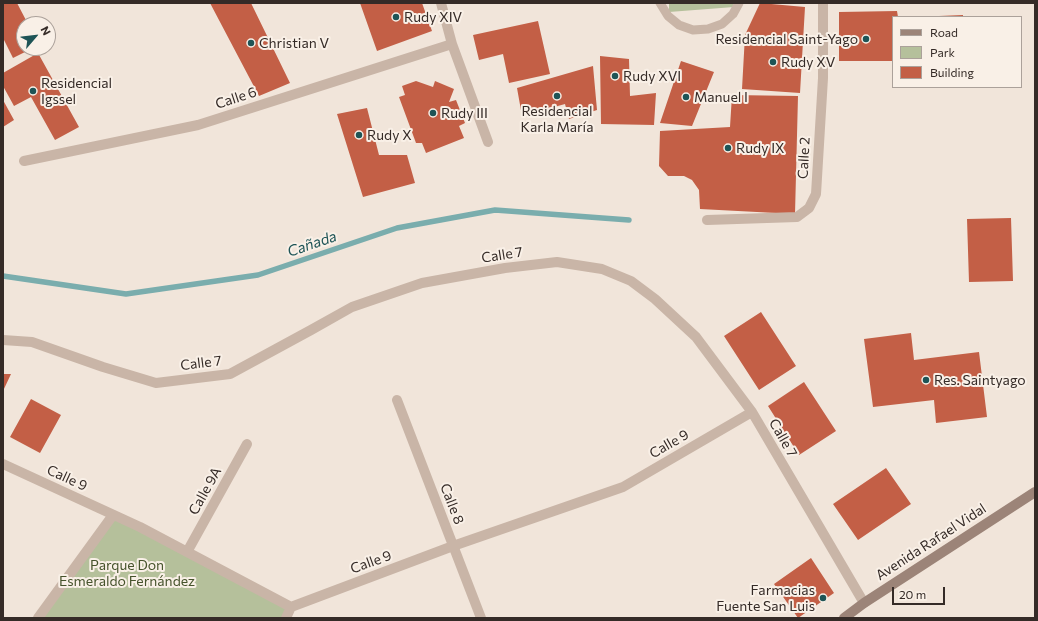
<!DOCTYPE html>
<meta charset="utf-8">
<style>
body{margin:0}
#map{position:relative;width:1038px;height:621px;overflow:hidden;background:#f1e5da;font-family:Commissioner,sans-serif}
canvas{display:block}
.frame{position:absolute;inset:0;border:4px solid #352b27;pointer-events:none}
.legend{position:absolute;left:892px;top:16px;width:130px;height:72px;box-sizing:border-box;background:#f9f0e7;border:1px solid #aba19a;margin:0;padding:5px 7px;list-style:none;font-size:12px;color:#352b27}
.legend li{display:flex;align-items:center;gap:8px;height:20px}
.legend b{width:20px;border:1px solid #aba19a}
.north{position:absolute;left:16px;top:16px;width:40px;height:40px;box-sizing:border-box;background:#f9f0e7;border:1px solid #aba19a;border-radius:50%;rotate:62deg;font-size:11px;font-weight:700;line-height:16px;text-align:center;color:#352b27}
.north::after{content:'';display:block;margin:auto;width:14px;height:18px;background:#1e5456;clip-path:polygon(50% 0,100% 100%,50% 72%,0 100%)}
.scale{position:absolute;left:892px;top:587px;width:53px;height:18px;box-sizing:border-box;border:2px solid #352b27;border-top:0;padding-left:5px;font-size:12px;line-height:14px;white-space:nowrap;color:#352b27;-webkit-text-stroke:3px #f9f0e7;paint-order:stroke}
</style>
<div id="map">
<canvas width="1038" height="621"></canvas>
<div class="frame"></div>
<ul class="legend">
<li><b style="height:5px;background:#9c8478"></b>Road</li>
<li><b style="height:11px;background:#b5c09b"></b>Park</li>
<li><b style="height:11px;background:#c35f46"></b>Building</li>
</ul>
<div class="north">N</div>
<div class="scale">20 m</div>
</div>
<script>
const c = document.querySelector('canvas').getContext('2d');
c.lineJoin = 'round';
function fill(path, color) {
  c.fillStyle = color;
  c.fill(path, 'evenodd');
}
function toPath(rows) {
  const path = new Path2D();
  for (const r of rows) {
    path.moveTo(r[0], r[1]);
    for (let i = 2; i < r.length; i += 2) path.lineTo(r[i], r[i + 1]);
  }
  return path;
}
function strokePath(path, color, width, dash) {
  c.strokeStyle = color;
  c.lineWidth = width;
  c.lineCap = dash ? 'butt' : 'round';
  c.setLineDash(dash || []);
  c.stroke(path);
}
function label(font, color, halo, rows, align = 'center') {
  c.font = font + ' Commissioner,sans-serif';
  c.lineWidth = 4;
  c.setLineDash([]);
  c.textBaseline = 'middle';
  c.strokeStyle = halo;
  c.fillStyle = color;
  for (const [text, x, y, turn = 0] of rows) {
    c.save();
    c.translate(x, y);
    c.rotate((+turn || 0) * Math.PI / 180);
    c.textAlign = isNaN(turn) ? turn : align;
    if (halo) c.strokeText(text, 0, 0);
    c.fillText(text, 0, 0);
    c.restore();
  }
}
fill(toPath([
 [669,3,733,3,734,7,669,12],
 [113,515,291,607,286,618,39,618]
]), '#b5c09b');
strokePath(toPath([
 [3,276,126,294,258,275,397,228,495,210,629,220]
]), '#7aadad', 5.5);
fill(toPath([
 [3,3,17,3,28,24,24,24,24,48,33,48,13,58,3,38],
 [210,3,251,3,290,83,259,96],
 [360,3,422,3,432,31,377,51],
 [760,3,805,7,800,93,742,89,745,35],
 [897,11,898,17,893,17,893,61,839,61,839,12],
 [963,15,963,17,939,17,939,16],
 [538,21,550,74,509,83,503,54,479,60,473,35],
 [38,53,79,127,55,140,31,97,14,106,3,86,3,73],
 [600,56,629,59,630,96,656,93,654,125,601,124],
 [681,61,714,72,692,126,660,123],
 [593,66,597,110,569,119,565,104,522,116,517,88],
 [416,81,433,87,435,81,454,89,449,102,456,100,465,123,459,126,464,138,426,153,422,143,416,143,399,97,405,95,402,86],
 [732,95,798,96,795,214,700,209,699,190,692,180,684,176,668,176,659,166,660,131,730,127],
 [3,100,14,120,3,127],
 [367,108,379,155,407,155,415,183,363,197,337,114],
 [1011,218,1013,281,969,282,967,219],
 [761,312,796,366,759,390,724,336],
 [911,333,914,360,979,352,987,417,936,423,934,400,873,407,864,339],
 [3,374,11,374,3,391],
 [804,382,836,431,799,455,768,406],
 [31,399,61,415,40,453,10,437],
 [886,468,911,504,858,540,833,504],
 [811,558,834,593,798,618,774,584]
]), '#c35f46');
strokePath(toPath([
 [660,3,668,16,679,25,693,30,708,29,722,24,733,14,739,3]
]), '#c9b5a7', 9);
strokePath(toPath([
 [441,3,452,44,488,142],
 [24,161,198,125,452,44],
 [707,220,797,217,809,208,816,194,823,78,823,3],
 [3,340,32,342,103,367,156,383,230,374,311,330,352,307,422,283,505,268,557,262,602,269,631,281,655,299,696,337,752,412,864,603],
 [397,400,481,618],
 [3,464,140,527,291,607,453,546,623,487,752,412],
 [187,552,247,444],
 [38,618,113,515],
 [286,618,291,607]
]), '#c9b5a7', 10);
strokePath(toPath([
 [844,618,864,603,1035,492]
]), '#9c8478', 10);
for (const [x, y, r, color] of [
 [396,17,4,"#1e5456"],
 [866,39,4,"#1e5456"],
 [251,43,4,"#1e5456"],
 [773,62,4,"#1e5456"],
 [615,76,4,"#1e5456"],
 [33,91,4,"#1e5456"],
 [557,96,4,"#1e5456"],
 [686,97,4,"#1e5456"],
 [433,113,4,"#1e5456"],
 [359,135,4,"#1e5456"],
 [728,148,4,"#1e5456"],
 [926,380,4,"#1e5456"],
 [823,598,4,"#1e5456"]
]) {
  const dot = new Path2D();
  dot.arc(x, y, r, 0, 2 * Math.PI);
  c.fillStyle = color;
  c.fill(dot);
  strokePath(dot, '#f9f0e7', 1.5);
}
label('14px', '#352b27', '#f9f0e7', [
 ["Rudy XIV",404,17],
 ["Residencial Saint-Yago",858,39,"right"],
 ["Christian V",259,43],
 ["Rudy XV",781,62],
 ["Rudy XVI",623,76],
 ["Residencial",41,83],
 ["Igssel",41,99],
 ["Manuel I",694,97],
 ["Residencial",557,111,"center"],
 ["Karla María",557,127,"center"],
 ["Rudy III",441,113],
 ["Rudy X",367,135],
 ["Rudy IX",736,148],
 ["Res. Saintyago",934,380],
 ["Farmacias",815,590,"right"],
 ["Fuente San Luis",815,606,"right"]
], 'left');
label('14px', '#352b27', '#f9f0e7', [
 ["Calle 6",236,98,-18],
 ["Calle 2",804,158,-87],
 ["Calle 7",502,255,-9],
 ["Calle 7",201,363,-7],
 ["Calle 7",783,438,60],
 ["Calle 9",669,444,-30],
 ["Calle 9",67,478,25],
 ["Calle 9A",205,491,-61],
 ["Calle 8",452,504,69],
 ["Avenida Rafael Vidal",931,542,-33],
 ["Calle 9",371,562,-20]
]);
label('14px', '#46532c', '#f9f0e7', [
 ["Parque Don",127,565],
 ["Esmeraldo Fernández",127,581]
]);
label('italic 15px', '#1e5456', '#f9f0e7', [
 ["Cañada",312,244,-19]
]);
</script>
